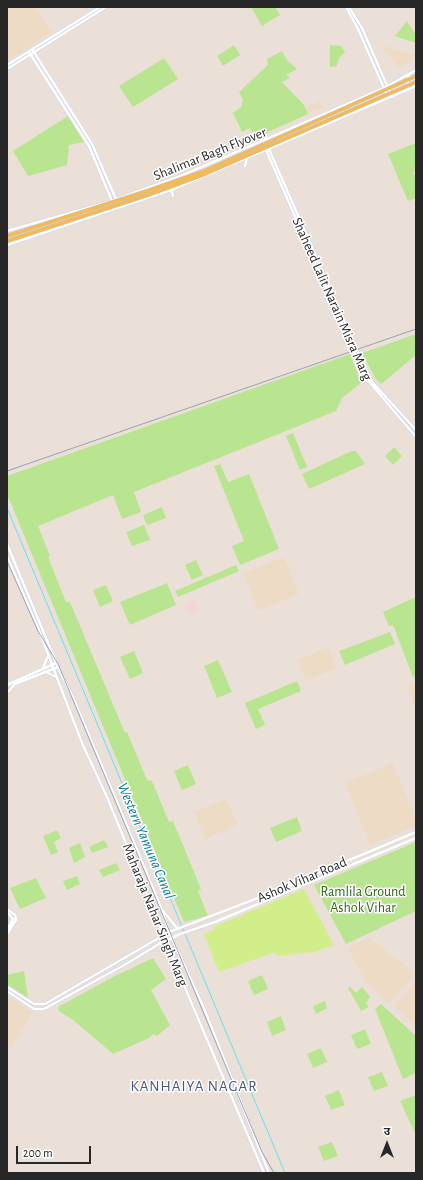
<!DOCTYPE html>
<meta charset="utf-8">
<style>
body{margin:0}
#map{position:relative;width:423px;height:1180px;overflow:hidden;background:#ebe0d8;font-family:"Alegreya Sans","Noto Sans Devanagari",sans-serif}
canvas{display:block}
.frame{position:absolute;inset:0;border:8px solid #272727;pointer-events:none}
.north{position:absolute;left:367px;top:1124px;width:40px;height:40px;-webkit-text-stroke:3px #fff;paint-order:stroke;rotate:0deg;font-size:11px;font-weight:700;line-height:16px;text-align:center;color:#272727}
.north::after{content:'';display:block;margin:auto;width:14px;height:18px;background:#272727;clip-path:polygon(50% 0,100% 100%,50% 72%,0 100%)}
.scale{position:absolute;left:16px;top:1146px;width:75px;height:18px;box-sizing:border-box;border:2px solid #272727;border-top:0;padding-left:5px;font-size:12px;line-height:14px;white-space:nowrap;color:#272727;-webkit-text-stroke:3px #fff;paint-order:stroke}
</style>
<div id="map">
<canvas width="423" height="1180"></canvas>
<div class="frame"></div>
<div class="north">उ</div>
<div class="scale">200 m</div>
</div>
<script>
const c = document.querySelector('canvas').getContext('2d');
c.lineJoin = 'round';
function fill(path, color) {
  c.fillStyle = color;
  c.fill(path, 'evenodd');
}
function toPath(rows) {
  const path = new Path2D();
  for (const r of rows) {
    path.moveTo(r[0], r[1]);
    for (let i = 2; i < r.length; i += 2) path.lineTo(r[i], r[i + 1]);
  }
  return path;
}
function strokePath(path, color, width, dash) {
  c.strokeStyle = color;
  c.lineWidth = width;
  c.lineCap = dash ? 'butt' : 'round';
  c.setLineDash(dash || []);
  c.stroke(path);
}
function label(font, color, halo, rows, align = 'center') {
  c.font = font + ' "Alegreya Sans",sans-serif';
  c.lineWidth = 3;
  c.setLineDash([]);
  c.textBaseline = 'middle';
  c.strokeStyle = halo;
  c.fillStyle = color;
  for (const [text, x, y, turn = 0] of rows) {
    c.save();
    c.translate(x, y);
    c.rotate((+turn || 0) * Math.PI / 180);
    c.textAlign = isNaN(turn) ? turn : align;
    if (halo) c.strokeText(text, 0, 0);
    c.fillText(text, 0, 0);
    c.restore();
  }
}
fill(toPath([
 [7,7,36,7,52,32,9,60,7,58],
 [381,45,416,55,416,58,398,68],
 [320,101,323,108,309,113,306,107],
 [284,557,299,594,258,611,243,573],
 [328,647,337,668,306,681,297,660],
 [416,682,416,710,406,686],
 [393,763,416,819,416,826,370,845,345,783],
 [226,799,238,825,205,839,194,812],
 [369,937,416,974,388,1004,365,981,348,948],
 [416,982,416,1027,394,1006],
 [7,996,33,1012,12,1047,7,1044]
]), '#eedbc5');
fill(toPath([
 [195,600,199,610,192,613,191,610,187,611,184,605]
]), '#f3d4d9');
fill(toPath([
 [251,7,275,7,280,15,262,26],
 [407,21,416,35,416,43,395,36],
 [234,45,240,55,223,66,217,56],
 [330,45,341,46,345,52,339,58,337,66,330,67],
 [282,51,287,60,297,69,286,75,290,78,282,82,304,105,308,114,255,138,250,128,242,132,233,113,241,107,243,100,239,92,268,65,267,59],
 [164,58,178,79,133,107,119,86],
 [68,116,84,142,69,145,67,165,28,176,13,151],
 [416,143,416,171,413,172,416,179,416,198,408,201,388,154],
 [416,334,416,355,381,384,375,378,362,353],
 [350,354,361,383,342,398,336,411,134,492,141,512,122,519,113,495,38,526,50,556,48,557,66,602,70,602,125,733,127,732,147,780,152,781,169,822,173,821,201,889,198,891,208,916,184,922,7,494,7,476],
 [293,433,307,467,300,470,286,436],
 [394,447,402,456,393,465,385,456],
 [352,451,356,451,365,464,309,489,302,474],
 [220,464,228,482,249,474,279,549,240,565,232,546,244,541,214,466],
 [162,507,166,518,147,525,143,515],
 [144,525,150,540,132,546,126,532],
 [196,560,203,575,192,580,185,565],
 [236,565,239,571,178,597,175,591],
 [167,583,176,605,130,625,120,602],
 [106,585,113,601,100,607,93,590],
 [416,597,416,676,413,677,393,625,389,626,383,612],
 [390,632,395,644,345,665,339,651],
 [134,651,143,673,130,679,120,657],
 [218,660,232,692,217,698,204,666],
 [297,681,301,691,258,709,265,725,256,729,245,703],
 [188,765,196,784,182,790,174,771],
 [297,817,302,831,276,842,270,828],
 [57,830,61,838,54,842,58,852,51,855,43,836],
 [104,840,108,847,92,853,89,847],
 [416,842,416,911,346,944,314,885],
 [80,843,85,857,74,863,69,848],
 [116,863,120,870,103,877,99,870],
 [77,876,80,884,67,890,63,881],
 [36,878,46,898,20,909,10,888],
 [153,958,166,979,151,990,170,1025,157,1036,153,1034,149,1038,113,1054,73,1020,59,1011,58,1007,113,977],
 [24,971,28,998,7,984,7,975],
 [262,975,268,989,254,995,248,981],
 [350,987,356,993,362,987,370,997,366,1003,369,1007,361,1011,348,988],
 [325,1001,327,1008,316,1014,313,1006],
 [381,1004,416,1036,416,1073,403,1079,375,1009],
 [281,1016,286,1030,272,1036,267,1022],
 [365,1029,371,1044,357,1049,351,1035],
 [321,1048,327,1062,313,1068,307,1054],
 [382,1072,388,1086,374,1091,368,1077],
 [339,1090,345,1105,331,1110,325,1096],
 [416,1095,416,1135,400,1101],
 [332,1142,338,1156,324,1161,318,1147]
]), '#b9e590');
fill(toPath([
 [304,889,334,945,314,952,277,956,275,952,219,972,204,934,214,930,213,927]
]), '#d1ee8b');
strokePath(toPath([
 [7,508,285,1173]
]), '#63e1f4', 1);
const secondary = toPath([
 [346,7,358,29,387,95],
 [349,7,362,28,392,97],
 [32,49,92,144,116,199],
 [29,52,89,146,112,201],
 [7,65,100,7],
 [7,69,106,7],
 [409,75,407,80,409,84,416,86],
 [269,149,367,373,373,383,416,430],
 [266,150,365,377,416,437],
 [245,166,247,158],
 [171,190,173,196],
 [7,231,112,201,183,175,343,106,384,88,416,70],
 [7,245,171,190,416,86],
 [7,544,58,667,75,702,135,845,160,905,169,932,203,1006,269,1173],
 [7,556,38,628,82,743,107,797,194,1009,264,1173],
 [43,668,48,656],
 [46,672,56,677],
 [7,685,56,663],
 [7,693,15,684,58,667],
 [7,909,15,915,16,920,7,934],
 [163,911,178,929],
 [7,912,13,919,7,930],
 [7,987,34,1004,45,1004,169,932,271,893,416,832],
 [7,991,34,1009,44,1009,126,964,159,944,180,934,215,922,416,838]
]);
strokePath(secondary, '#cdd4e2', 3.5);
strokePath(secondary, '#fff', 2.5);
strokePath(toPath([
 [7,471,416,329],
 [7,561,38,631,58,664,232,1081,262,1152,274,1173]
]), '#9aa1b3', 1);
const primaryBridge = toPath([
 [7,236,147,191,204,171,416,76],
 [7,241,148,195,205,174,416,82]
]);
strokePath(primaryBridge, '#c3c3c3', 4, []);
strokePath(primaryBridge, '#f7ba50', 3);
label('14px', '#272727', '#fff', [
 ["Shalimar Bagh Flyover",210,154,-22],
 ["Shaheed Lalit Narain Misra Marg",332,299,66],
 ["Ashok Vihar Road",302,880,-23],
 ["Maharaja Nahar Singh Marg",155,915,68]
]);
label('14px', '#316615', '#fff', [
 ["Ramlila Ground",363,892],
 ["Ashok Vihar",363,908]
]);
label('italic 15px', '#067d9c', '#fff', [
 ["Western Yamuna Canal",146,841,67]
]);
c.letterSpacing = '1px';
label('15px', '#46567a', '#fff', [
 ["KANHAIYA NAGAR",194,1086]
]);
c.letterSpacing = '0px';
</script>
